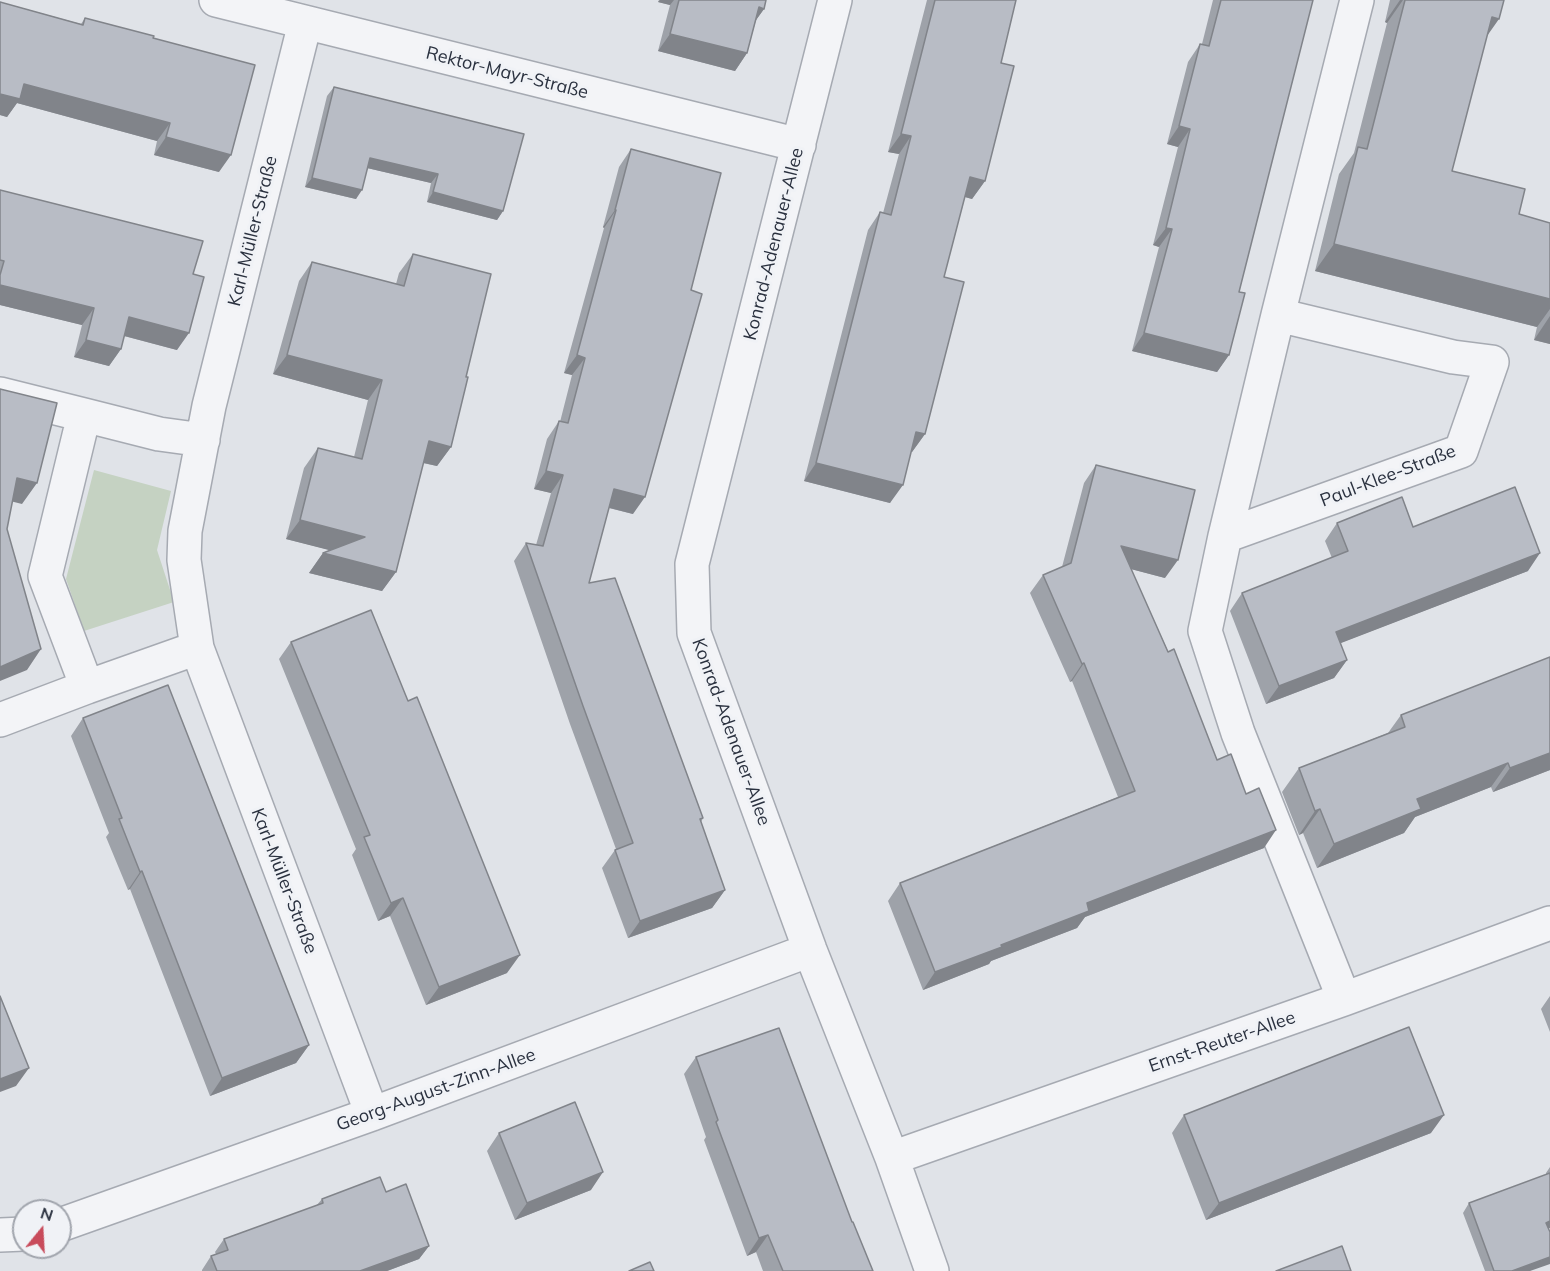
<!DOCTYPE html>
<meta charset="utf-8">
<style>
body{margin:0}
#map{position:relative;width:1550px;height:1271px;overflow:hidden;background:#e0e3e8;font-family:Mulish,sans-serif}
canvas{display:block}
.north{position:absolute;left:12px;top:1199px;width:60px;height:60px;box-sizing:border-box;background:#f0f2f6;border:2px solid #a1a5ad;border-radius:50%;rotate:18deg;font-size:16px;font-weight:700;line-height:24px;text-align:center;color:#2a313f}
.north::after{content:'';display:block;margin:auto;width:21px;height:27px;background:#c84b5b;clip-path:polygon(50% 0,100% 100%,50% 72%,0 100%)}
</style>
<div id="map">
<canvas width="1550" height="1271"></canvas>
<div class="north">N</div>
</div>
<script>
const c = document.querySelector('canvas').getContext('2d');
c.lineJoin = 'round';
function fill(path, color) {
  c.fillStyle = color;
  c.fill(path, 'evenodd');
}
function toPath(rows) {
  const path = new Path2D();
  for (const r of rows) {
    path.moveTo(r[0], r[1]);
    for (let i = 2; i < r.length; i += 2) path.lineTo(r[i], r[i + 1]);
  }
  return path;
}
function strokePath(path, color, width, dash) {
  c.strokeStyle = color;
  c.lineWidth = width;
  c.lineCap = dash ? 'butt' : 'round';
  c.setLineDash(dash || []);
  c.stroke(path);
}
function label(font, color, halo, rows, align = 'center') {
  c.font = font + ' Mulish,sans-serif';
  c.lineWidth = 6;
  c.setLineDash([]);
  c.textBaseline = 'middle';
  c.strokeStyle = halo;
  c.fillStyle = color;
  for (const [text, x, y, turn = 0] of rows) {
    c.save();
    c.translate(x, y);
    c.rotate((+turn || 0) * Math.PI / 180);
    c.textAlign = isNaN(turn) ? turn : align;
    if (halo) c.strokeText(text, 0, 0);
    c.fillText(text, 0, 0);
    c.restore();
  }
}
fill(toPath([
 [94,470,171,491,157,550,174,602,84,631,66,579]
]), '#c5d2c2');
const street = toPath([
 [216,0,799,145],
 [835,0,692,564,694,633,810,950,892,1158,932,1271],
 [305,23,209,406,185,531,184,560,197,648,372,1114],
 [0,394,84,415],
 [1225,536,1461,451,1492,362,1453,357,1278,315],
 [197,648,87,687,45,576,84,415,159,434,203,440],
 [0,720,87,687],
 [1344,999,1238,733,1205,631,1225,536,1278,315,1357,0],
 [892,1158,1344,999,1550,923],
 [60,1225,372,1114,810,950],
 [0,1235,24,1234]
]);
strokePath(street, '#a6aab2', 36);
strokePath(street, '#f3f4f7', 33);
fill(toPath([
 [659,0,766,0,764,9,756,20,747,53,735,71,658,51,670,5,658,2],
 [927,0,1016,0,1001,63,985,181,972,199,965,197,944,277,925,434,912,452,911,452,890,503,804,481,868,230,880,212,883,213,899,154,888,152],
 [1213,0,1313,0,1239,292,1229,355,1217,372,1132,351,1159,247,1153,245,1178,147,1167,144,1188,62,1200,44,1202,44],
 [1390,0,1504,0,1486,37,1452,171,1519,214,1550,223,1550,344,1534,340,1537,327,1315,271,1339,174,1354,153,1387,23,1385,22],
 [0,2,81,24,85,18,153,38,219,172,154,155,157,141,17,103,7,117,0,115],
 [334,87,503,211,497,220,427,202,431,183,367,168,356,199,305,187,327,96],
 [631,149,633,514,609,508,589,583,703,818,701,822,725,890,712,908,628,938,602,868,615,850,616,849,570,724,514,561,526,543,536,545,551,493,534,489,547,439,559,421,560,422,572,375,564,373,604,228,603,227,619,167],
 [0,190,193,274,177,350,124,336,121,349,109,366,74,357,82,325,0,305],
 [413,254,466,377,451,447,437,466,423,463,396,572,382,591,309,573,323,553,330,550,286,539,304,468,318,448,354,457,368,400,273,374,299,281,312,262,396,284,399,273],
 [1096,465,1165,578,1131,569,1217,760,1264,848,1085,917,1077,928,991,961,989,964,923,990,888,901,900,883,1118,797,1072,681,1070,682,1030,593,1043,575,1062,567,1084,483],
 [1337,523,1413,527,1528,571,1340,643,1347,660,1334,678,1266,704,1230,611,1242,593,1332,558,1325,541],
 [291,642,507,973,426,1005,390,916,378,921,352,855,356,849,279,659],
 [1550,657,1550,770,1493,792,1491,787,1415,817,1404,833,1317,868,1303,833,1299,835,1282,792,1299,768,1388,733,1401,715],
 [83,718,309,1045,296,1063,210,1096,130,889,128,890,106,837,109,833,71,736],
 [1550,996,1550,1032,1541,1009],
 [696,1057,852,1222,873,1271,763,1271,756,1252,747,1256,704,1140,706,1137,684,1074],
 [1184,1115,1431,1133,1206,1220,1172,1133],
 [499,1133,591,1190,515,1220,487,1151],
 [1550,1167,1550,1228,1549,1228,1530,1271,1485,1271,1463,1213,1469,1203,1546,1175,1546,1173],
 [386,1192,429,1246,419,1259,387,1271,202,1271,202,1270,211,1256,216,1254,215,1252,224,1239,316,1206,322,1199]
]), '#9ea2a9');
fill(toPath([
 [660,0,674,0,670,5,658,2],
 [1400,0,1403,0,1387,23,1385,22],
 [759,7,764,9,751,27],
 [1492,17,1499,19,1480,46],
 [670,34,747,53,735,71,658,51],
 [24,84,170,123,157,141,17,103,7,117,0,115,0,94],
 [1179,126,1190,129,1178,147,1167,144],
 [901,134,911,136,899,154,888,152],
 [166,137,231,155,219,172,154,155],
 [370,158,438,174,431,183,363,167],
 [970,177,985,181,972,199,958,195],
 [312,178,362,190,356,199,305,187],
 [433,192,503,211,497,220,427,202],
 [615,210,616,210,604,228,603,227],
 [1166,228,1172,229,1159,247,1153,245],
 [1334,244,1550,299,1550,309,1537,327,1315,271],
 [0,285,94,308,82,325,0,305],
 [1550,316,1550,344,1534,340],
 [129,317,189,333,177,350,117,334],
 [1144,333,1229,355,1217,372,1132,351],
 [86,340,121,349,109,366,74,357],
 [287,355,382,380,368,400,273,374],
 [577,355,585,358,572,375,564,373],
 [916,432,925,434,912,452,904,450],
 [429,441,451,447,437,466,415,461],
 [816,463,903,485,890,503,804,481],
 [546,471,563,475,551,493,534,489],
 [17,478,37,483,22,504,2,499],
 [614,489,645,497,633,514,602,506],
 [300,520,365,537,352,556,286,539],
 [1121,546,1178,560,1165,578,1108,563],
 [323,553,396,572,382,591,309,573],
 [1540,553,1528,571,1323,650,1336,632],
 [41,649,27,670,0,681,0,667],
 [1347,660,1334,678,1266,704,1279,686],
 [1084,663,1072,681,1070,682,1082,664],
 [1550,753,1550,770,1493,792,1510,768],
 [1508,763,1491,787,1415,817,1404,833,1317,868,1334,844,1417,799],
 [1320,809,1303,833,1299,835,1315,811],
 [1276,830,1264,848,1085,917,1077,928,991,961,989,964,923,990,935,972,1001,945,1087,903],
 [142,871,130,889,128,890,140,872],
 [725,890,712,908,628,938,640,921],
 [403,898,390,916,378,921,391,903],
 [520,955,507,973,426,1005,439,987],
 [309,1045,296,1063,210,1096,222,1078],
 [29,1068,16,1086,0,1092,0,1079],
 [1444,1115,1431,1133,1206,1220,1219,1203],
 [603,1172,591,1190,515,1220,527,1203],
 [1550,1221,1550,1228,1540,1232,1546,1223],
 [768,1235,756,1252,747,1256,759,1238],
 [429,1246,419,1259,387,1271,360,1271],
 [1550,1257,1550,1264,1530,1271,1512,1271]
]), '#81848a');
const building = toPath([
 [679,0,766,0,764,9,759,7,747,53,670,34,679,0],
 [935,0,1016,0,1001,63,1014,66,985,181,970,177,944,277,964,282,925,434,916,432,903,485,816,463,880,212,891,215,911,136,901,134,935,0],
 [1221,0,1313,0,1239,292,1245,293,1229,355,1144,333,1172,229,1166,228,1190,129,1179,126,1200,44,1209,46,1221,0],
 [1405,0,1504,0,1499,19,1492,17,1452,171,1525,189,1519,214,1550,223,1550,299,1334,244,1358,147,1367,149,1405,0],
 [0,2,83,25,85,18,154,36,153,38,255,65,231,155,166,137,170,123,24,84,20,99,0,94,0,2],
 [334,87,524,134,503,211,433,192,438,174,370,158,362,190,312,178,334,87],
 [631,149,721,173,691,290,702,294,645,497,614,489,589,583,615,578,703,818,700,819,725,890,640,921,615,850,633,843,583,706,526,543,543,546,563,475,546,471,559,421,568,423,585,358,577,355,616,210,615,210,631,149],
 [0,190,203,241,193,274,204,277,189,333,129,317,121,349,86,340,94,308,0,285,0,275,4,261,0,260,0,190],
 [413,254,491,274,466,377,468,377,451,447,429,441,396,572,323,553,365,537,300,520,318,448,362,459,382,380,287,355,312,262,404,286,413,254],
 [0,389,57,403,37,483,17,478,7,529,41,649,0,667,0,389],
 [1096,465,1195,490,1178,560,1121,546,1168,652,1174,649,1217,760,1231,754,1246,794,1259,788,1276,830,1087,903,1089,911,1001,945,1002,947,935,972,900,883,1135,791,1084,663,1082,664,1043,575,1071,563,1096,465],
 [1515,487,1540,553,1336,632,1347,660,1279,686,1242,593,1348,551,1337,523,1402,497,1413,527,1515,487],
 [371,610,408,701,417,697,520,955,439,987,403,898,391,903,364,837,370,835,291,642,371,610],
 [1550,657,1550,753,1510,768,1508,763,1417,799,1421,809,1334,844,1320,809,1315,811,1299,768,1405,727,1401,715,1550,657],
 [168,685,309,1045,222,1078,142,871,140,872,119,819,122,818,83,718,168,685],
 [0,996,29,1068,0,1079,0,996],
 [1409,1027,1444,1115,1219,1203,1184,1115,1409,1027],
 [779,1028,852,1222,853,1222,873,1271,783,1271,768,1235,759,1238,716,1122,718,1120,696,1057,779,1028],
 [575,1102,603,1172,527,1203,499,1133,575,1102],
 [1550,1173,1550,1221,1546,1223,1550,1232,1550,1257,1512,1271,1494,1271,1469,1203,1550,1173],
 [380,1177,386,1192,406,1184,429,1246,360,1271,217,1271,211,1256,228,1250,224,1239,323,1203,322,1199,380,1177],
 [1342,1246,1351,1271,1276,1271,1342,1246],
 [650,1262,654,1271,629,1271,650,1262]
]);
fill(building, '#b8bcc5');
strokePath(building, '#81848a', 1.5);
label('18px', '#2a313f', '#f0f2f6', [
 ["Rektor-Mayr-Straße",507,73,14],
 ["Karl-Müller-Straße",253,231,-76],
 ["Konrad-Adenauer-Allee",774,244,-76],
 ["Paul-Klee-Straße",1388,476,-21],
 ["Konrad-Adenauer-Allee",731,732,70],
 ["Karl-Müller-Straße",284,881,69],
 ["Ernst-Reuter-Allee",1222,1042,-19],
 ["Georg-August-Zinn-Allee",436,1090,-20]
]);
</script>
